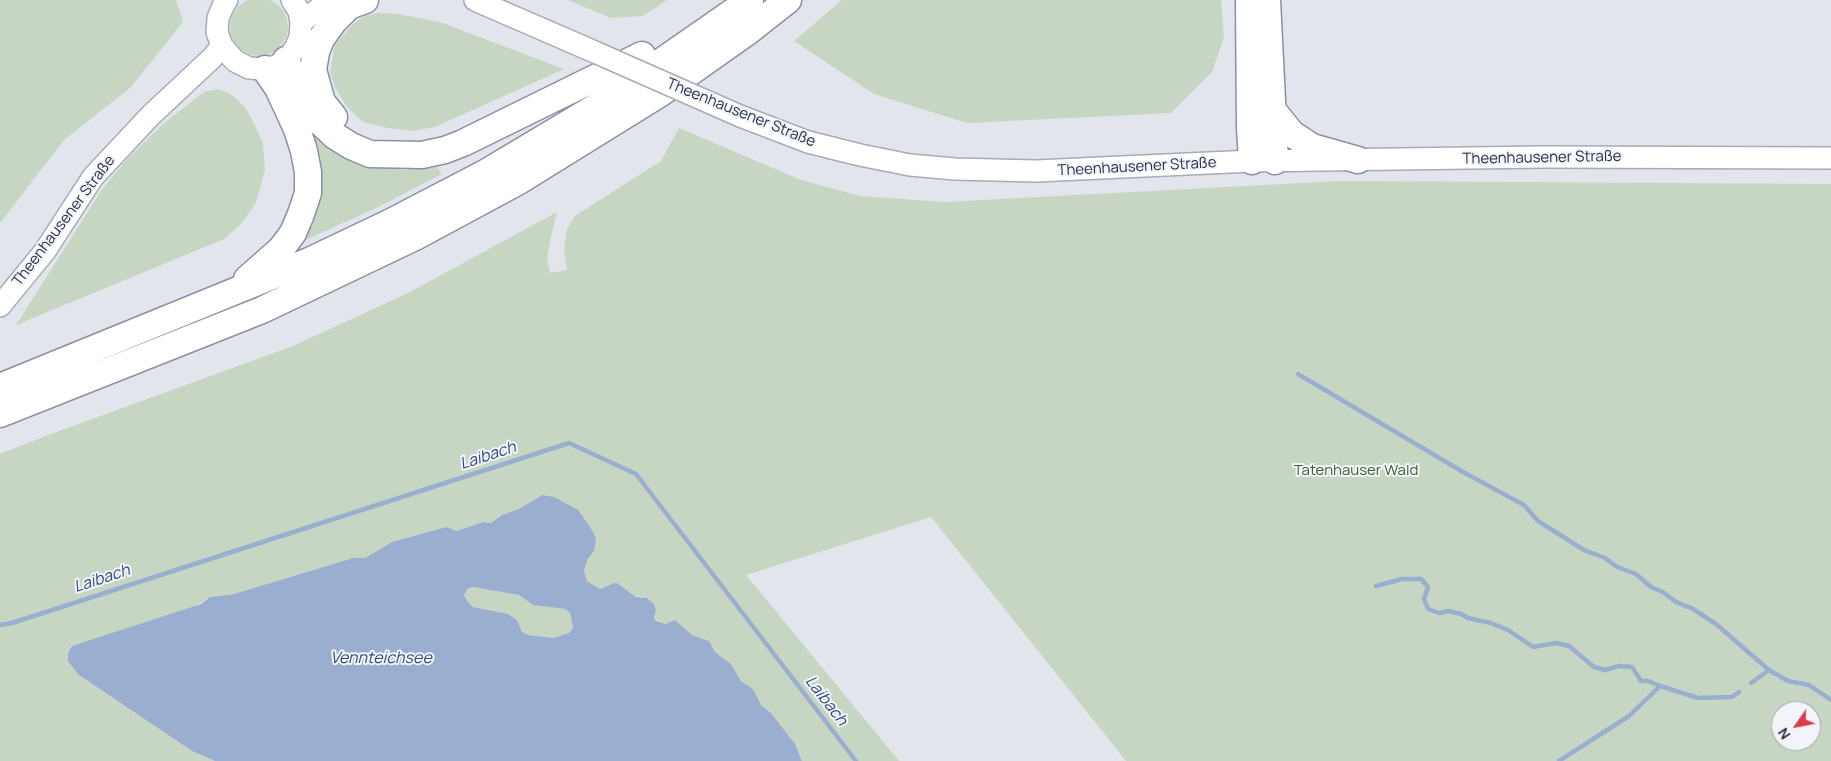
<!DOCTYPE html>
<meta charset="utf-8">
<style>
body{margin:0}
#map{position:relative;width:1831px;height:761px;overflow:hidden;background:#e2e5ec;font-family:Manrope,sans-serif}
canvas{display:block}
.north{position:absolute;left:1771px;top:701px;width:50px;height:50px;box-sizing:border-box;background:#f2f4f9;border:1px solid #a1a6b1;border-radius:50%;rotate:237deg;font-size:14px;font-weight:700;line-height:20px;text-align:center;color:#283146}
.north::after{content:'';display:block;margin:auto;width:18px;height:22px;background:#db3d48;clip-path:polygon(50% 0,100% 100%,50% 72%,0 100%)}
</style>
<div id="map">
<canvas width="1831" height="761"></canvas>
<div class="north">N</div>
</div>
<script>
const c = document.querySelector('canvas').getContext('2d');
c.lineJoin = 'round';
function fill(path, color) {
  c.fillStyle = color;
  c.fill(path, 'evenodd');
}
function toPath(rows) {
  const path = new Path2D();
  for (const r of rows) {
    if (r.length === 3) {
      path.moveTo(r[0] + r[2], r[1]);
      path.arc(r[0], r[1], r[2], 0, 2 * Math.PI);
      continue;
    }
    path.moveTo(r[0], r[1]);
    for (let i = 2; i < r.length; i += 2) path.lineTo(r[i], r[i + 1]);
  }
  return path;
}
function strokePath(path, color, width, dash) {
  c.strokeStyle = color;
  c.lineWidth = width;
  c.lineCap = dash ? 'butt' : 'round';
  c.setLineDash(dash || []);
  c.stroke(path);
}
function label(font, color, halo, rows, align = 'center') {
  c.font = font + ' Manrope,sans-serif';
  c.lineWidth = 4;
  c.setLineDash([]);
  c.textBaseline = 'middle';
  c.strokeStyle = halo;
  c.fillStyle = color;
  for (const [text, x, y, turn = 0] of rows) {
    c.save();
    c.translate(x, y);
    c.rotate((+turn || 0) * Math.PI / 180);
    c.textAlign = isNaN(turn) ? turn : align;
    if (halo) c.strokeText(text, 0, 0);
    c.fillText(text, 0, 0);
    c.restore();
  }
}
fill(toPath([
 [259,27,29],
 [0,0,176,0,183,22,130,88,64,140,0,223],
 [568,0,667,0,643,16,611,18],
 [842,0,1221,0,1224,37,1212,72,1171,113,967,123,874,94,794,41],
 [377,13,398,14,440,22,564,69,435,127,412,131,387,128,363,122,347,107,335,87,330,72,335,45,353,24,365,15],
 [218,89,232,95,245,107,254,123,263,144,265,170,256,203,240,225,224,239,16,325,101,191,127,159,163,124,204,92],
 [301,113,367,162,384,167,403,170,437,167,442,174,376,208,301,242,309,230,318,204],
 [679,128,801,180,860,196,945,202,1339,181,1831,184,1831,761,1126,761,931,517,746,575,899,761,802,761,795,744,771,713,761,705,753,689,741,681,731,664,715,652,709,641,692,635,675,620,665,624,660,623,654,618,656,610,654,604,641,596,636,597,617,583,614,583,600,589,587,581,584,571,587,560,594,551,542,495,519,509,502,515,491,523,483,522,457,531,445,527,392,542,365,558,353,558,234,594,210,597,79,675,192,751,215,761,0,761,0,454,51,434,293,346,408,293,557,212,549,245,547,259,550,273,567,270,564,249,567,229,575,216,661,161],
 [1781,711,1811,711,1811,741,1781,741],
 [473,587,519,595,533,605,565,609,570,613,573,628,569,633,553,638,528,636,522,632,517,620,508,614,473,607,467,601,464,595,467,589]
]), '#c6d6c2');
fill(toPath([
 [542,495,554,497,578,510,590,527,596,538,594,551,587,560,584,571,587,581,600,589,614,583,617,583,636,597,647,598,654,604,656,610,654,618,656,621,665,624,675,620,692,635,709,641,715,652,731,664,741,681,753,689,761,705,771,713,795,744,802,761,215,761,192,751,79,675,68,661,68,653,72,646,201,604,210,597,234,594,353,558,365,558,392,542,446,527,457,531,483,522,491,523,502,515,519,509],
 [473,587,519,595,533,605,565,609,570,613,573,628,569,633,553,638,528,635,522,632,517,620,508,614,473,607,467,601,464,595,467,589]
]), '#9aafcf');
strokePath(toPath([
 [1298,374,1463,472,1524,505,1538,521,1584,550,1605,558,1617,567,1636,574,1651,587,1663,592,1676,602,1693,609,1716,624,1769,670],
 [1376,586,1402,579,1421,579,1428,587,1424,599,1428,609,1439,613,1449,611,1461,614,1468,618,1491,623,1508,630,1533,647,1556,643,1569,646,1594,667,1605,670,1619,666,1632,667,1641,681,1648,681,1660,686],
 [0,625,12,623,569,443,636,474,856,761],
 [1751,683,1769,670,1788,681,1809,685,1831,700],
 [1559,761,1629,716,1660,686,1698,698,1732,697,1739,692]
]), '#9aafcf', 4.5);
const secondary = toPath([
 [227,0,224,4,218,18,217,32,222,46,235,61,249,68,265,69,276,66,286,60,295,49,300,37,301,23,299,11,292,0],
 [475,0,597,53],
 [301,23,318,9,336,0],
 [740,116,808,142,860,155,910,165,955,169,1036,171,1252,161,1543,157,1831,158],
 [0,306,45,251,93,177,150,116,212,58,222,46]
]);
const motorway = toPath([
 [1267,0,1275,161],
 [1249,3,1250,128,1252,161],
 [286,60,295,82,306,104,319,121,335,136,351,146,370,154,422,155,445,150,463,143,642,55],
 [1271,108,1292,134,1312,147,1358,160],
 [334,117,322,102,313,70,316,52,321,39,334,21,349,6,365,0],
 [247,279,281,249,293,233,301,214,308,193,308,172,304,151,297,129,278,88,265,69],
 [0,387,309,261,389,223,487,172,596,107,750,0],
 [0,414,262,310,415,237,519,181,661,93,746,33,788,0]
]);
strokePath(secondary, '#a6abb7', 24);
strokePath(motorway, '#8891a4', 29);
strokePath(secondary, '#fff', 21);
strokePath(motorway, '#fff', 26);
const secondaryBridge = toPath([
 [597,53,740,116]
]);
strokePath(secondaryBridge, '#a6abb7', 24, []);
strokePath(secondaryBridge, '#fff', 21);
label('15px', '#283146', '#f2f4f9', [
 ["Theenhausener Straße",741,113,22],
 ["Theenhausener Straße",1542,158,-1],
 ["Theenhausener Straße",1137,167,-3],
 ["Theenhausener Straße",64,221,-53]
]);
label('15px', '#396334', '#f2f4f9', [
 ["Tatenhauser Wald",1356,471]
]);
label('italic 16px', '#2e4b7e', '#f2f4f9', [
 ["Laibach",488,456,-18],
 ["Laibach",102,579,-18],
 ["Vennteichsee",381,659],
 ["Laibach",826,701,52]
]);
</script>
